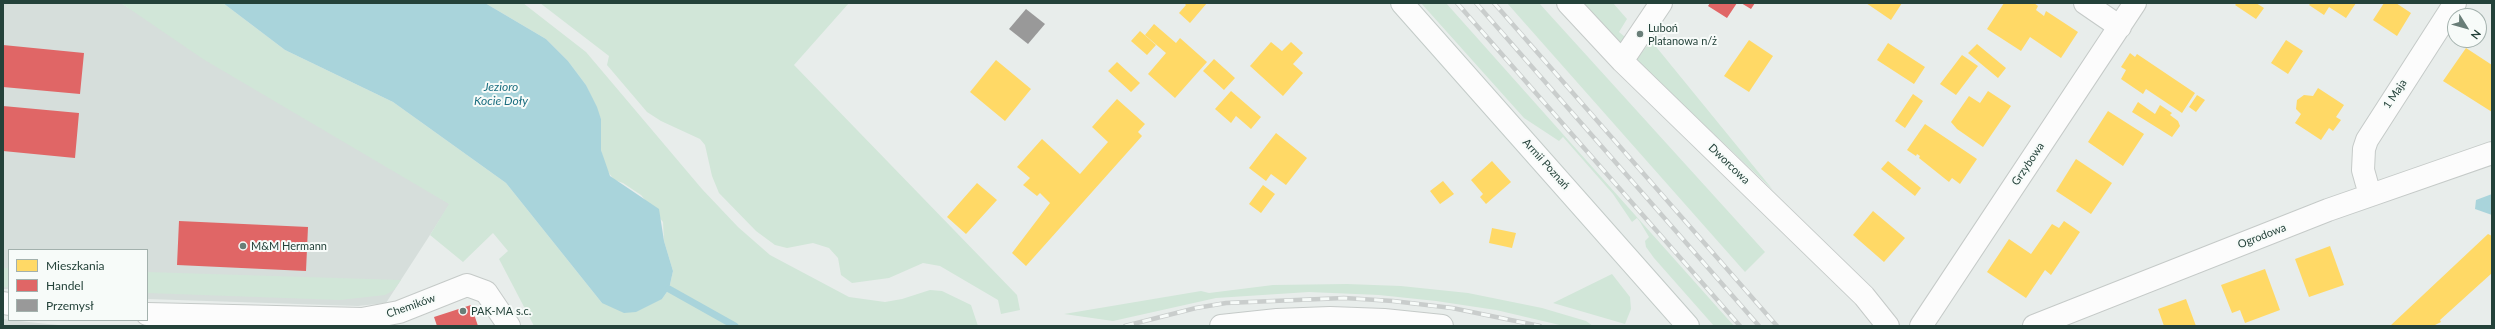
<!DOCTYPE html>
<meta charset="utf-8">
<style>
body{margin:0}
#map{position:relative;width:2495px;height:329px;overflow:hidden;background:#e8edeb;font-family:Lato,sans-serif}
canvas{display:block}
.frame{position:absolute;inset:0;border:4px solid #24423a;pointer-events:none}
.legend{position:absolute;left:8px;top:249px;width:140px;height:72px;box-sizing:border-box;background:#f7fbf9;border:1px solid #a3b1ad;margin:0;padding:5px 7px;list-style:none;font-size:12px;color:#24423a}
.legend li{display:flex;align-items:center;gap:8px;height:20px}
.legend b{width:20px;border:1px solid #a3b1ad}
.north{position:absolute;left:2447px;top:8px;width:40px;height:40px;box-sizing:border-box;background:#f7fbf9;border:1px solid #a3b1ad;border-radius:50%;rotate:127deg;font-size:11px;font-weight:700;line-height:16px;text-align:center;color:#24423a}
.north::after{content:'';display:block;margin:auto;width:14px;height:18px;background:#697e78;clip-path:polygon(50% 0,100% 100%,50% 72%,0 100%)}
</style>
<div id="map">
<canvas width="2495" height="329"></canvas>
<div class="frame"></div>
<ul class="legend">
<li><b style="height:11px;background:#ffd966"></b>Mieszkania</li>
<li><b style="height:11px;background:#e06666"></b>Handel</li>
<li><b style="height:11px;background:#999"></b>Przemysł</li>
</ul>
<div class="north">N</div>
</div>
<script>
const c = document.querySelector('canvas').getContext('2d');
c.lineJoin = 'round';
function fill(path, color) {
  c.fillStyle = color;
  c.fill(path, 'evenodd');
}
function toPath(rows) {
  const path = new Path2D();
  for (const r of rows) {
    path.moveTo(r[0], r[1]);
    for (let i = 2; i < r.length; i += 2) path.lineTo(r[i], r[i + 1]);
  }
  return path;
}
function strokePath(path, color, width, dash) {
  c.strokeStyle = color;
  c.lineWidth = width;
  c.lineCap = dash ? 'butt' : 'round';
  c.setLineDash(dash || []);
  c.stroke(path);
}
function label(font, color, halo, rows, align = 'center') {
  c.font = font + ' Lato,sans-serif';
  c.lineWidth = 4;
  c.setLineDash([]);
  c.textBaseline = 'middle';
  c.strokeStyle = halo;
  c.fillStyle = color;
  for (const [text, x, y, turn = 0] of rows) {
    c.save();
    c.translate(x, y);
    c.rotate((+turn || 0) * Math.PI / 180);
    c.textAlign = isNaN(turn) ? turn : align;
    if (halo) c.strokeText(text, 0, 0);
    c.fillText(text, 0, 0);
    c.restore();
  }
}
fill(toPath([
 [3,3,121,3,450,204,386,303,358,306,147,299,147,250,9,250,9,289,3,289],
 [3,319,9,320,68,326,3,326]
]), '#d6dedb');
fill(toPath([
 [121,3,223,3,285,50,393,102,506,183,602,303,662,299,669,289,673,271,664,241,663,222,641,195,623,183,614,180,606,169,601,150,601,119,586,85,568,61,546,39,485,3,523,3,586,52,702,189,738,227,770,255,849,297,885,302,902,299,930,290,942,291,971,305,978,326,534,326,499,259,508,251,493,233,463,262,430,235,449,204,203,59],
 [540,3,849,3,794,65,1017,295,1020,310,1001,314,998,300,940,266,923,263,889,278,852,283,841,275,838,258,829,248,813,243,787,248,775,245,756,231,719,193,712,176,705,145,700,139,661,121,647,112,607,65,609,56],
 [1421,3,1446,3,1734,326,1714,326,1654,258,1646,247,1645,241,1649,237,1640,222,1637,218,1632,222,1613,194,1563,137,1559,141,1524,118],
 [1507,3,1539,3,1765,252,1745,272],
 [1584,3,1613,3,1627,19,1619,32,1625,37,1620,44],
 [1651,41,1653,43,1773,190,1636,60],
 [3,268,9,268,9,287,3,287],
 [147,272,401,280,394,290,385,295,340,300,147,293],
 [1612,274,1630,297,1631,309,1625,324,1553,303],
 [1347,284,1401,286,1468,293,1542,308,1586,321,1593,326,1564,326,1496,310,1436,301,1379,295,1309,292,1216,298,1113,321,1064,314,1201,291,1209,293,1273,285]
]), '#d1e6d8');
fill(toPath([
 [223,3,485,3,546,39,568,61,586,85,597,107,601,119,601,150,610,176,659,209,664,241,673,271,669,289,662,299,636,312,624,313,602,303,506,183,393,102,285,50],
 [2492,194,2492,215,2475,209,2476,200]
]), '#a9d4db');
fill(toPath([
 [1184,3,1207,3,1190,23,1179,13,1186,5],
 [1866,3,1902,3,1891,20],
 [2004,3,2034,3,2038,6,2036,10,2044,16,2046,11,2078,32,2061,58,2030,37,2021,51,1987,29],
 [2237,3,2256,3,2264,8,2256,19,2235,5],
 [2311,3,2356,3,2346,18,2329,7,2324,15,2309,5],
 [2384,3,2396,3,2411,13,2397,36,2373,20],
 [1154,24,1176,43,1180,38,1207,62,1175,98,1148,74,1166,53,1145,35],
 [1140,31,1156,45,1147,55,1131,41],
 [1749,40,1773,56,1749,92,1724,76],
 [2286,40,2303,51,2288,74,2271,63],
 [1271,42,1282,51,1291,42,1303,53,1293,64,1303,73,1283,96,1250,66],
 [1888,43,1925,67,1914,84,1877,60],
 [1977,44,2006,68,1998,78,1968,53],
 [2466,48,2492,65,2492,112,2443,81],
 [2130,53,2135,57,2137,54,2195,93,2182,113,2146,89,2143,94,2121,79,2126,70,2121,67],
 [1962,55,1978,66,1956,95,1940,84],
 [1214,59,1235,78,1224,90,1203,71],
 [996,60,1031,89,1005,121,970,92],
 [1117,62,1140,83,1131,92,1108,71],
 [2318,88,2344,105,2336,117,2341,120,2333,131,2329,128,2321,140,2295,123,2301,114,2296,109,2297,100,2304,95,2313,96],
 [1231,91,1261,117,1251,129,1236,116,1231,123,1215,109],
 [1988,91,2011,106,1983,147,1957,129,1951,122,1969,96,1980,103],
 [1913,94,1923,101,1905,128,1895,121],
 [2197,95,2205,100,2196,112,2189,107],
 [1117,99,1145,124,1138,132,1142,136,1026,266,1012,253,1050,203,1040,193,1037,196,1023,185,1030,178,1017,167,1042,139,1080,174,1108,142,1092,127],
 [2138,102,2155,114,2160,105,2172,113,2170,115,2178,121,2180,126,2172,137,2132,112],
 [2108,111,2144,134,2123,166,2088,142],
 [1925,124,1977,159,1960,184,1952,178,1949,182,1919,158,1920,156,1917,154,1916,156,1907,150],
 [1276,133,1307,158,1286,185,1271,174,1266,181,1249,168],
 [2076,159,2112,183,2091,214,2056,191],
 [1492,161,1511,182,1486,204,1480,197,1483,194,1471,180],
 [1888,161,1921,188,1915,196,1881,169],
 [1443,181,1454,194,1440,204,1430,191],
 [977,183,997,200,966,234,947,217],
 [1263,185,1275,194,1261,213,1249,204],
 [1873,211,1905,238,1884,262,1853,235],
 [2064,221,2080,232,2051,275,2045,270,2026,298,1987,272,2009,239,2031,254,2052,224,2059,228],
 [1492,228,1516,233,1512,248,1489,243],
 [2488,234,2492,236,2492,273,2440,320,2441,322,2433,326,2390,326],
 [2330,246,2344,285,2309,297,2295,259],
 [2265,269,2280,310,2245,323,2240,310,2232,313,2221,285],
 [2186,299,2196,326,2164,326,2158,309]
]), '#ffd966');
fill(toPath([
 [1710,3,1737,3,1727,18,1708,6],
 [1741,3,1755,3,1751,9],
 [3,45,84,53,80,94,3,87],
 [3,106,79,113,75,158,3,151],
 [179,221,308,227,306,271,177,265],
 [471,305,478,326,437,326,434,317]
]), '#e06666');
fill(toPath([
 [1026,9,1045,24,1028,44,1009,29]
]), '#999');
strokePath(toPath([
 [669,289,735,326]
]), '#a9d4db', 7);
const street = toPath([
 [1568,3,1622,61,1864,296,1888,326],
 [2085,3,2120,27],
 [1622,61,1661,3],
 [2370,195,2363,170,2364,149,2367,140,2455,3],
 [3,303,9,304],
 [147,314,362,319,399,312,467,285,486,292,509,326],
 [1221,326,1277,320,1330,318,1384,320,1442,326],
 [1921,326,2135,3],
 [2034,326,2328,210,2492,153]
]);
const secondary = toPath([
 [1402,3,1688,326]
]);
strokePath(street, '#c5cac8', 24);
strokePath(secondary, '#c3cbc8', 24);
strokePath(street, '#fcfcfc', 22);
strokePath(secondary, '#fcfcfc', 22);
const rail = toPath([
 [1457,3,1740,326],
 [1476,3,1759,326],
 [1494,3,1777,326],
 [1125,326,1196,308,1226,303,1344,298,1393,301,1452,308,1540,326]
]);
strokePath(rail, '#c9cdcc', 4.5);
strokePath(rail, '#f7fbf9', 3, [9]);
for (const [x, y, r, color] of [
 [1640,34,4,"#697e78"],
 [243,246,4,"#697e78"],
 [463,311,4,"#697e78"]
]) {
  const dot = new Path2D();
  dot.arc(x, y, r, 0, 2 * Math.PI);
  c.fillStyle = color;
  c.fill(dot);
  strokePath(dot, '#f7fbf9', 1.5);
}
label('11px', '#24423a', '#f7fbf9', [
 ["Luboń",1648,28],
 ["Platanowa n/ż",1648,41],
 ["M&M Hermann",251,246],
 ["PAK-MA s.c.",471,311]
], 'left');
label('11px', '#24423a', '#f7fbf9', [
 ["1 Maja",2395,94,-56],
 ["Armii Poznań",1546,164,48],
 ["Dworcowa",1729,164,44],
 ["Grzybowa",2028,164,-56],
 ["Ogrodowa",2262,236,-21],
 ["Chemików",411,306,-19]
]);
label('italic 12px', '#1c6f80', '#f7fbf9', [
 ["Jezioro",501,87],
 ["Kocie Doły",501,101]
]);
</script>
